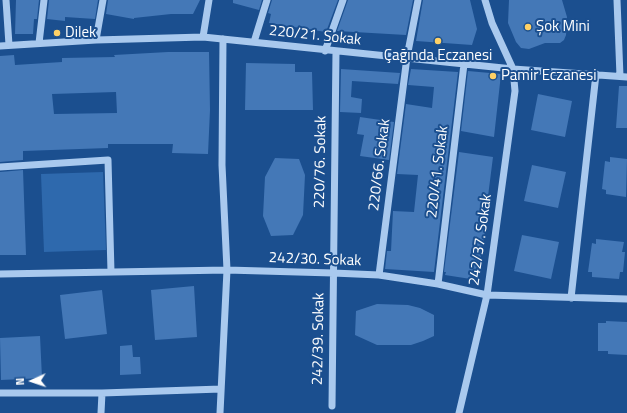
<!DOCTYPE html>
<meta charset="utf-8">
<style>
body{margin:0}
#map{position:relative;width:627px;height:413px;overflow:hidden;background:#1b4f8f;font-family:"Titillium Web",sans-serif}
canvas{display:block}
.north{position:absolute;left:12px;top:361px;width:40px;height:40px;-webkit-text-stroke:3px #1b4f8f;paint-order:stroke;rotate:267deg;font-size:11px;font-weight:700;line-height:16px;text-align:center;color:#fff}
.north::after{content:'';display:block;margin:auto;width:14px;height:18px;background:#fff;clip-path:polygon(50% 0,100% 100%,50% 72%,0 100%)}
</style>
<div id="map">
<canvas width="627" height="413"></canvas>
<div class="north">N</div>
</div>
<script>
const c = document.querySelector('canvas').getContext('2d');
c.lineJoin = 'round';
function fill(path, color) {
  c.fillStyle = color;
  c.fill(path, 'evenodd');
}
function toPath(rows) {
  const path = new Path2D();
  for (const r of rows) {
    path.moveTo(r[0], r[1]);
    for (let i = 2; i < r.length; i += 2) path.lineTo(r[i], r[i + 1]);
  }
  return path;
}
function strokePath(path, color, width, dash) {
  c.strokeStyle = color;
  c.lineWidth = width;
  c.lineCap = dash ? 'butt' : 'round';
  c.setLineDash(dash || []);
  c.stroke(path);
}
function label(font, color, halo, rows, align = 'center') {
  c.font = font + ' "Titillium Web",sans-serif';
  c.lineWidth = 4;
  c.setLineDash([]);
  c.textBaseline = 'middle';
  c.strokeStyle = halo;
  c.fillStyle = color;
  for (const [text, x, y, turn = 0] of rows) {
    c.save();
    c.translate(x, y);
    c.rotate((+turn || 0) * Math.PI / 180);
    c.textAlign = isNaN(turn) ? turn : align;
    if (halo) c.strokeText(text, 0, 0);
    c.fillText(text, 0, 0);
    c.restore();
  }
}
fill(toPath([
 [103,172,106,250,44,252,41,174]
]), '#2e69ad');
fill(toPath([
 [16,0,39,0,37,19,34,19,33,34,15,34],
 [49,0,98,0,95,19,65,17,65,21,47,19],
 [108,0,200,0,193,14,171,14,134,18,134,19,106,14],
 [233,0,262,0,259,10,233,3],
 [272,0,338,0,326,32,269,23,271,14,268,13],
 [348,0,413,0,406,35,337,31],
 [423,0,470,0,477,29,472,45,416,41],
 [509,0,562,0,567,17,566,35,564,40,560,43,545,43,529,49,521,48,516,42,508,23],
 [168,52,209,52,210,110,208,154,172,153,173,144,108,144,108,148,23,151,23,160,0,162,0,56,14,55,15,65,62,62,62,58,115,57,114,55],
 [116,92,117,113,54,114,52,94],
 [246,63,295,64,295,72,312,72,313,110,245,110],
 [341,69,400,73,398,84,352,81,351,97,362,99,361,113,340,112],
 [411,69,458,72,434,272,385,269,387,251,391,251,393,211,414,212,418,175,397,174,406,104,432,108,434,87,408,85],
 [468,71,501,74,494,137,461,131],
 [619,86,627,86,627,128,616,128],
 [538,94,572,101,565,137,531,130],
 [360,117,394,122,389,160,360,156,364,135,357,134],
 [459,152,493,157,486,212,485,231,477,280,445,275,446,272,444,272],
 [610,157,627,159,626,197,606,194,606,190,602,189,605,161,610,162],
 [275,158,299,159,305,175,303,215,293,235,271,236,263,216,265,177],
 [532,165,566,172,558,208,524,201],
 [23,170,26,255,0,255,0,172],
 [522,235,559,242,551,279,514,271],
 [596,239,624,242,622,252,625,252,623,272,620,272,619,279,592,277,592,272,588,272,592,243,596,244],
 [194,286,197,337,155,340,151,290],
 [102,290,107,334,65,339,60,295],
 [377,304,408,305,420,308,434,315,434,336,423,341,411,345,377,345,355,335,356,311],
 [606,321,627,322,627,355,608,354,608,351,598,351,598,323,606,323],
 [40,336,42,378,1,380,0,338],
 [132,345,133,357,140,357,141,374,120,375,120,346]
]), '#4478b7');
strokePath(toPath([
 [6,0,9,45],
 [617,0,620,76],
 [203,37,209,0],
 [96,40,103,0],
 [254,42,267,0],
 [39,43,44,0],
 [0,46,96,40,203,37,513,69,627,77],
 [325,51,343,0],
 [0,167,108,160,111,272],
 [0,274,227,270,333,273,379,275,438,284,487,295,627,299],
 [379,275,407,57,418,0],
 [438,284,464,64],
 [571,298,596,74],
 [0,393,102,393,221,389],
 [332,406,336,51],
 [101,413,102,393],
 [220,413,227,270,222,165,223,39],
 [459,413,487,295,515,91,513,69,492,23,485,0]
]), '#a9c9ee', 7);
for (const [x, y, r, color] of [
 [528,27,4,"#ffd166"],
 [57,33,4,"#ffd166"],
 [438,41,4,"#ffd166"],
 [493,76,4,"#ffd166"]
]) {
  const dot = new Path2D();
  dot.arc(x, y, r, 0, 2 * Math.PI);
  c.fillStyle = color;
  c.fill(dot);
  strokePath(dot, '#1b4f8f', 1.5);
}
label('15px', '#fff', '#1b4f8f', [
 ["Şok Mini",536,27],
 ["Dilek",65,33],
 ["Çağında Eczanesi",438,56,"center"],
 ["Pamir Eczanesi",501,76]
], 'left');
label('15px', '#fff', '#1b4f8f', [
 ["220/21. Sokak",315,36,6],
 ["220/76. Sokak",321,162,-89],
 ["220/66. Sokak",380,165,-83],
 ["220/41. Sokak",438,172,-83],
 ["242/37. Sokak",481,240,-82],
 ["242/30. Sokak",315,260,2],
 ["242/39. Sokak",319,339,-89]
]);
</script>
